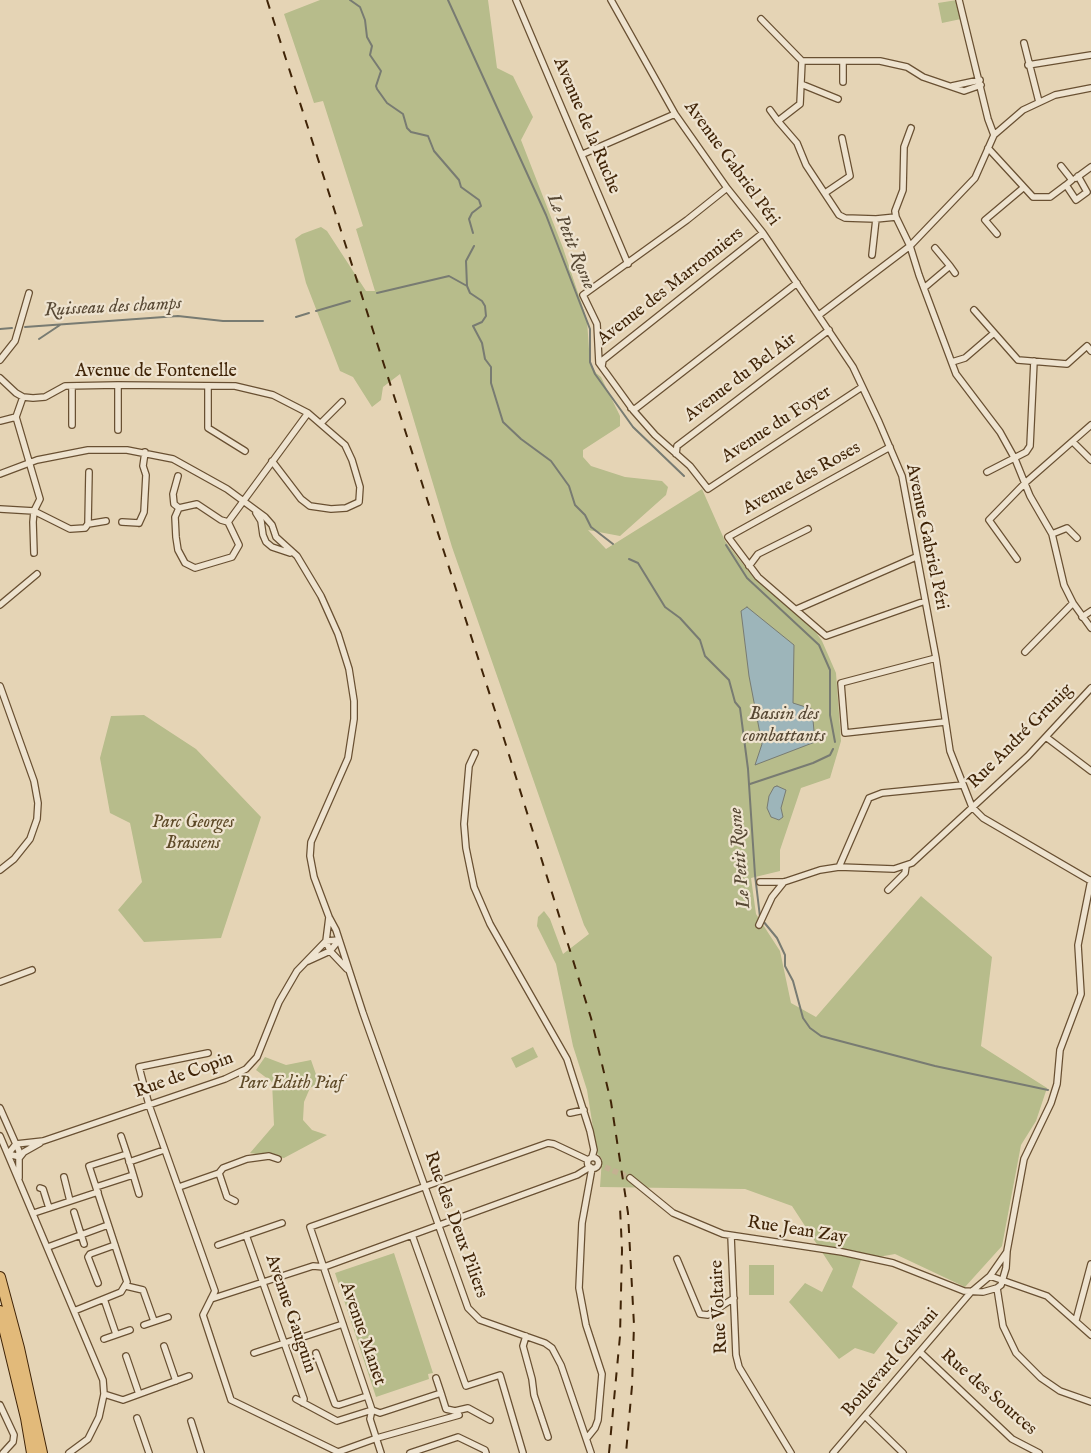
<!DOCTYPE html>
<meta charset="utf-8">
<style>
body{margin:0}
canvas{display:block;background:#e5d4b5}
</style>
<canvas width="1091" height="1453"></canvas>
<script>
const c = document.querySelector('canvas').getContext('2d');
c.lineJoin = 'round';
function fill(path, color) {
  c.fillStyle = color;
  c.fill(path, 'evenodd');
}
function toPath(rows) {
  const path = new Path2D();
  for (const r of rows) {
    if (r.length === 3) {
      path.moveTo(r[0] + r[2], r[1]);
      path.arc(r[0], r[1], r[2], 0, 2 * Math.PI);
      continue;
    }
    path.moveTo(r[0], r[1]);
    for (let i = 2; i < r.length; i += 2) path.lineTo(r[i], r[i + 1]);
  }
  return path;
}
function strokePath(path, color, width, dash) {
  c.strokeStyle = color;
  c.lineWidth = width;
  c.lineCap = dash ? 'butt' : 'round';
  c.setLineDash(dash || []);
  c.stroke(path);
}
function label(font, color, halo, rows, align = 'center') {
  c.font = font + ' "IM FELL English",serif';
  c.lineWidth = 4.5;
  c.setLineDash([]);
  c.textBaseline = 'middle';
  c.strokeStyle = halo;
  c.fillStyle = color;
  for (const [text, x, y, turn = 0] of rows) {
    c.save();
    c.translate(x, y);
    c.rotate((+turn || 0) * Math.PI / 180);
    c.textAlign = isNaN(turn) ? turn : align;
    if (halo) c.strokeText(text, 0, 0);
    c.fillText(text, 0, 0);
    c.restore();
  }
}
fill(toPath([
 [320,0,488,0,497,68,513,76,533,117,521,140,563,248,587,320,590,364,596,373,601,377,620,416,620,426,583,450,583,457,591,466,625,477,662,481,668,487,666,495,620,536,588,530,606,549,702,489,725,541,753,577,813,628,822,641,836,673,841,741,830,778,801,788,780,850,780,871,751,878,756,914,780,951,791,1003,816,1017,921,896,992,957,981,1046,1047,1088,1036,1121,1021,1145,1002,1246,965,1287,895,1254,861,1260,852,1287,898,1323,874,1354,855,1348,839,1359,789,1302,805,1283,822,1292,833,1269,792,1206,745,1189,600,1187,602,1159,597,1153,587,1090,573,1046,556,964,537,926,538,917,544,911,550,919,563,954,589,934,584,925,452,547,400,374,383,387,381,400,372,407,353,377,340,371,306,283,295,239,302,234,321,227,327,231,366,291,375,291,356,229,363,226,323,101,314,103,284,14],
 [957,0,961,19,942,23,938,3],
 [144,715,196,749,261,817,221,938,144,942,118,910,142,882,130,823,110,813,100,758,111,716],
 [533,1047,538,1057,516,1068,511,1058],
 [265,1057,286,1065,311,1060,319,1083,310,1088,304,1102,303,1120,312,1130,327,1135,284,1158,250,1153,274,1125,272,1082,256,1070],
 [394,1253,433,1373,428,1374,429,1379,376,1397,335,1273],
 [749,1265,774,1265,774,1295,749,1295]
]), '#b7bc8b');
const water = toPath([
 [747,607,794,645,793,703,812,709,815,742,755,765,762,744,749,676,741,611,747,607],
 [777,786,786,790,781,808,783,817,779,820,771,817,767,808,769,796,774,787,777,786]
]);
fill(water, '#9db5ba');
strokePath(water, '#787b72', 1);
strokePath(toPath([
 [350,0,360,7,365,20,367,37,372,46,370,55,381,71,376,86,377,89,387,103,403,114,407,128,411,132,428,136,434,151,459,180,461,187,479,200,481,206,472,213,469,219,473,233],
 [448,0,546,215,590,329,590,362,595,374,633,427,684,476],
 [474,246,466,261,467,286,470,293,482,301,485,306,486,316,482,322,473,326,482,343,485,359,491,367,491,383,503,422,521,439,551,461,569,486,575,505,585,515,591,527,613,544],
 [377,293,449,276,467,286],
 [316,311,350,301],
 [296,317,309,313],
 [25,327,178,316,223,321,263,321],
 [0,329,12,328],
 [39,339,60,325],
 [726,545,747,578,819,645,830,670,830,715,835,742],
 [629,559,638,563,665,607,680,618,700,640,705,656,729,680,735,702,740,708,748,769,755,875,760,917],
 [750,784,813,763,830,755,833,749],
 [763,921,777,938,785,955,785,966,793,981,803,1018,810,1028,821,1036,935,1066,1048,1090]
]), '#787b72', 2);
strokePath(toPath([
 [605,1167,630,1178]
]), '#c4b192', 5.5, [5.5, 3]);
const street = toPath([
 [516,0,628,264],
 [611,0,675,114,727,188,763,233,853,367,879,422,902,476,936,658,950,751,972,807,983,818,1091,881],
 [959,0,988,119,994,135],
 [761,19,802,61],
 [1024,43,1039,102],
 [802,61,880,61,907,67,923,77,964,91,981,85],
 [843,62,843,82],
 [1028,65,1091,55],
 [801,84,838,99],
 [952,86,980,80],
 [770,110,778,121,800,104,802,61],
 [778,121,797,143,806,165,839,215,845,218,876,219,896,217,910,246,919,275,956,374,1000,432,1015,459,1030,496,1052,534,1064,585,1073,603,1091,628],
 [988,148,1033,197,1050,197,1066,185,1076,200,1087,192,1078,176],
 [583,154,675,114],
 [1061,166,1072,180,1066,185],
 [1076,178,1091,167],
 [727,188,687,220,583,295,597,324,599,363,633,410,655,435,690,466,708,489,862,387],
 [825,193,850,176,842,138],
 [896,217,895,211,903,190,904,147,911,128],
 [997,234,985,220,1023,188],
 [872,255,876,219],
 [950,266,955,273],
 [924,288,950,266,935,248],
 [974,310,1018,360,1067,364,1087,346,1091,351],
 [819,315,910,246,975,178,994,135,1023,110,1055,95,1091,88],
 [0,360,15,341,29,293],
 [952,362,965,358,994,333],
 [602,366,603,360,763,233],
 [0,378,16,393,23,397,33,398,45,397,65,386,118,385,235,386,273,395,308,413,345,445,352,460,360,487,359,502,346,508,331,509,310,506,301,499,272,461],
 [118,385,118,430],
 [72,386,72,425],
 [208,386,208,428,245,451],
 [23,397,16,417,40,499,34,511,33,522,34,553],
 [631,408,635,409,797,283],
 [0,421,16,417],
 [321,423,342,402],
 [1073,442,1091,460],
 [890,447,728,537,758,577,826,636,925,601],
 [676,454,677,446,829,330],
 [987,472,1026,452,1030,446,1034,361],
 [0,474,37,460,88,450,127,450,173,459,227,489,265,517,272,525,276,537,297,556,321,596,338,634,349,669,354,701,354,719,348,758,311,842,310,856,314,877,329,917,336,930,363,1013,468,1308,480,1320,545,1343,552,1348,561,1365,591,1453],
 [178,476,173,494,174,504,179,508],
 [0,509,34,511,70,529,85,528,88,524,89,472],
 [256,513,261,521,263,535,266,542,272,547,290,553],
 [122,522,139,523],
 [228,522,239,545,232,557,195,568,185,563,178,550,176,537,175,517,179,508,197,504,221,520,228,522,308,413],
 [139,523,144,512,146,475,143,466,145,452],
 [88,524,106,521],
 [1052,534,1067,528,1077,538],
 [1017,559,989,520,1025,483,1091,425],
 [749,566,758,554,808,529],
 [0,605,37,574],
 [797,609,916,557],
 [1082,617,1091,611],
 [1025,652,1073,603],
 [936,658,841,683,845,733,945,722],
 [0,686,34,781,38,803,37,819,30,839,14,859,0,870],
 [1046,737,1091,771],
 [475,753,469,766,464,824,466,848,474,887,490,924,567,1059,590,1131,594,1150,592,1157],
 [839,867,869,798,882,793,963,785],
 [760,882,784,882,820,870,839,867,894,869,912,863,1028,756,1091,688],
 [888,890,905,873,906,866],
 [329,917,326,941,330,951,347,969],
 [759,925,772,897,784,882],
 [308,961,330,951,339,940],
 [0,982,32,970],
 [208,1053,139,1067,149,1105,215,1291,203,1315,231,1400,338,1452,377,1438,459,1415],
 [0,1108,19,1151,19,1178],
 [570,1113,584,1110],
 [0,1136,103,1380,104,1394,99,1417,88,1439,69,1453],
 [16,1144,43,1141,225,1079,246,1069,257,1057,279,1002,297,971,326,941,339,940],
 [16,1144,8,1154,20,1157,24,1152,40,1143],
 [127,1154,139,1194],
 [593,1163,5.5],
 [129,1162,164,1150],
 [219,1173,227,1197,235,1201],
 [64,1177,70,1201],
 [630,1178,673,1213,723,1234,842,1252,893,1263,964,1291,983,1292,997,1288,1001,1285,1006,1268,1007,1251,1024,1159,1051,1103,1057,1084,1060,1050,1081,994,1078,945,1091,880],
 [96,1187,133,1175],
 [179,1187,219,1173,223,1168,247,1159,269,1156,278,1159],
 [40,1188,43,1189,49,1208],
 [74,1212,84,1244],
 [34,1213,98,1192],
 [246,1235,304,1399,303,1403],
 [412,1235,466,1386,500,1375,523,1453],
 [731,1236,736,1355,739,1367,791,1453],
 [218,1245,282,1223],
 [48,1247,108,1225],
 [677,1259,700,1314,708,1315,734,1298],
 [990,1276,1047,1296,1091,1335],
 [98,1283,88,1257,90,1254,115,1245],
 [126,1286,143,1290,154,1321],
 [997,1288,1003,1326,1016,1353,1041,1378,1060,1391,1091,1402],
 [104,1299,116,1334],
 [211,1299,313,1266,324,1267,577,1175,590,1167],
 [74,1311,121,1292,127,1282,89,1166,127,1154,121,1136],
 [1076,1320,1091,1264],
 [144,1325,168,1317],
 [526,1336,523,1346,532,1379,534,1395,548,1437],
 [104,1339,130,1330],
 [164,1346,176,1381],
 [920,1352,1012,1439,1039,1453],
 [254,1353,343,1324],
 [316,1353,335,1404,339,1405,367,1396],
 [126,1356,139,1394],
 [441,1393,446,1409,455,1411,468,1408,490,1420],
 [104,1394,123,1400,189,1376],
 [296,1399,337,1421,372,1410],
 [0,1405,14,1435,13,1442,3,1453],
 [372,1410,380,1413,441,1393,436,1378],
 [865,1416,903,1453],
 [137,1418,149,1453],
 [191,1421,201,1453],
 [587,1438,595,1428,598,1420,602,1374,586,1325,579,1288,582,1223,592,1168],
 [381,1453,370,1419,372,1410,310,1227,548,1143,554,1144,588,1160],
 [410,1453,458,1437,485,1450,486,1453],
 [833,1453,971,1292,990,1276,1006,1253]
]);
const highway = toPath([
 [0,1277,19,1348,42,1453],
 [0,1311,26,1418,32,1453]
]);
strokePath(street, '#695032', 8);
strokePath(highway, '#402407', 12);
strokePath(street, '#eee3cf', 5.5);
strokePath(highway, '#e2ba7a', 10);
strokePath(toPath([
 [267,0,505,742,591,1018,611,1102,628,1213,634,1325,632,1386,626,1453],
 [609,1453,620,1336,622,1250,620,1207]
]), '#402407', 2, [9, 9]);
label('18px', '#402407', '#eee3cf', [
 ["Avenue de la Ruche",586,126,67],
 ["Avenue Gabriel Péri",731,164,54],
 ["Avenue des Marronniers",671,287,-38],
 ["Avenue de Fontenelle",156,372],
 ["Avenue du Bel Air",741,378,-37],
 ["Avenue du Foyer",777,425,-33],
 ["Avenue des Roses",802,479,-29],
 ["Avenue Gabriel Péri",926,537,78],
 ["Rue André Grunig",1021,737,-45],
 ["Rue de Copin",184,1076,-20],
 ["Rue des Deux Piliers",455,1225,70],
 ["Rue Jean Zay",797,1231,9],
 ["Rue Voltaire",720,1307,-93],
 ["Avenue Gauguin",290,1314,71],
 ["Avenue Manet",362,1334,71],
 ["Boulevard Galvani",891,1363,-49],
 ["Rue des Sources",988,1393,41]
]);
label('italic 18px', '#5e4a28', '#eee3cf', [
 ["Parc Georges",193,823],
 ["Brassens",193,844],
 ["Parc Edith Piaf",291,1084]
]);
label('italic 19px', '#574834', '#eee3cf', [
 ["Le Petit Rosne",570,242,68],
 ["Ruisseau des champs",113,308,-3],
 ["Bassin des",784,715],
 ["combattants",784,737],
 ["Le Petit Rosne",741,858,-95]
]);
</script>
